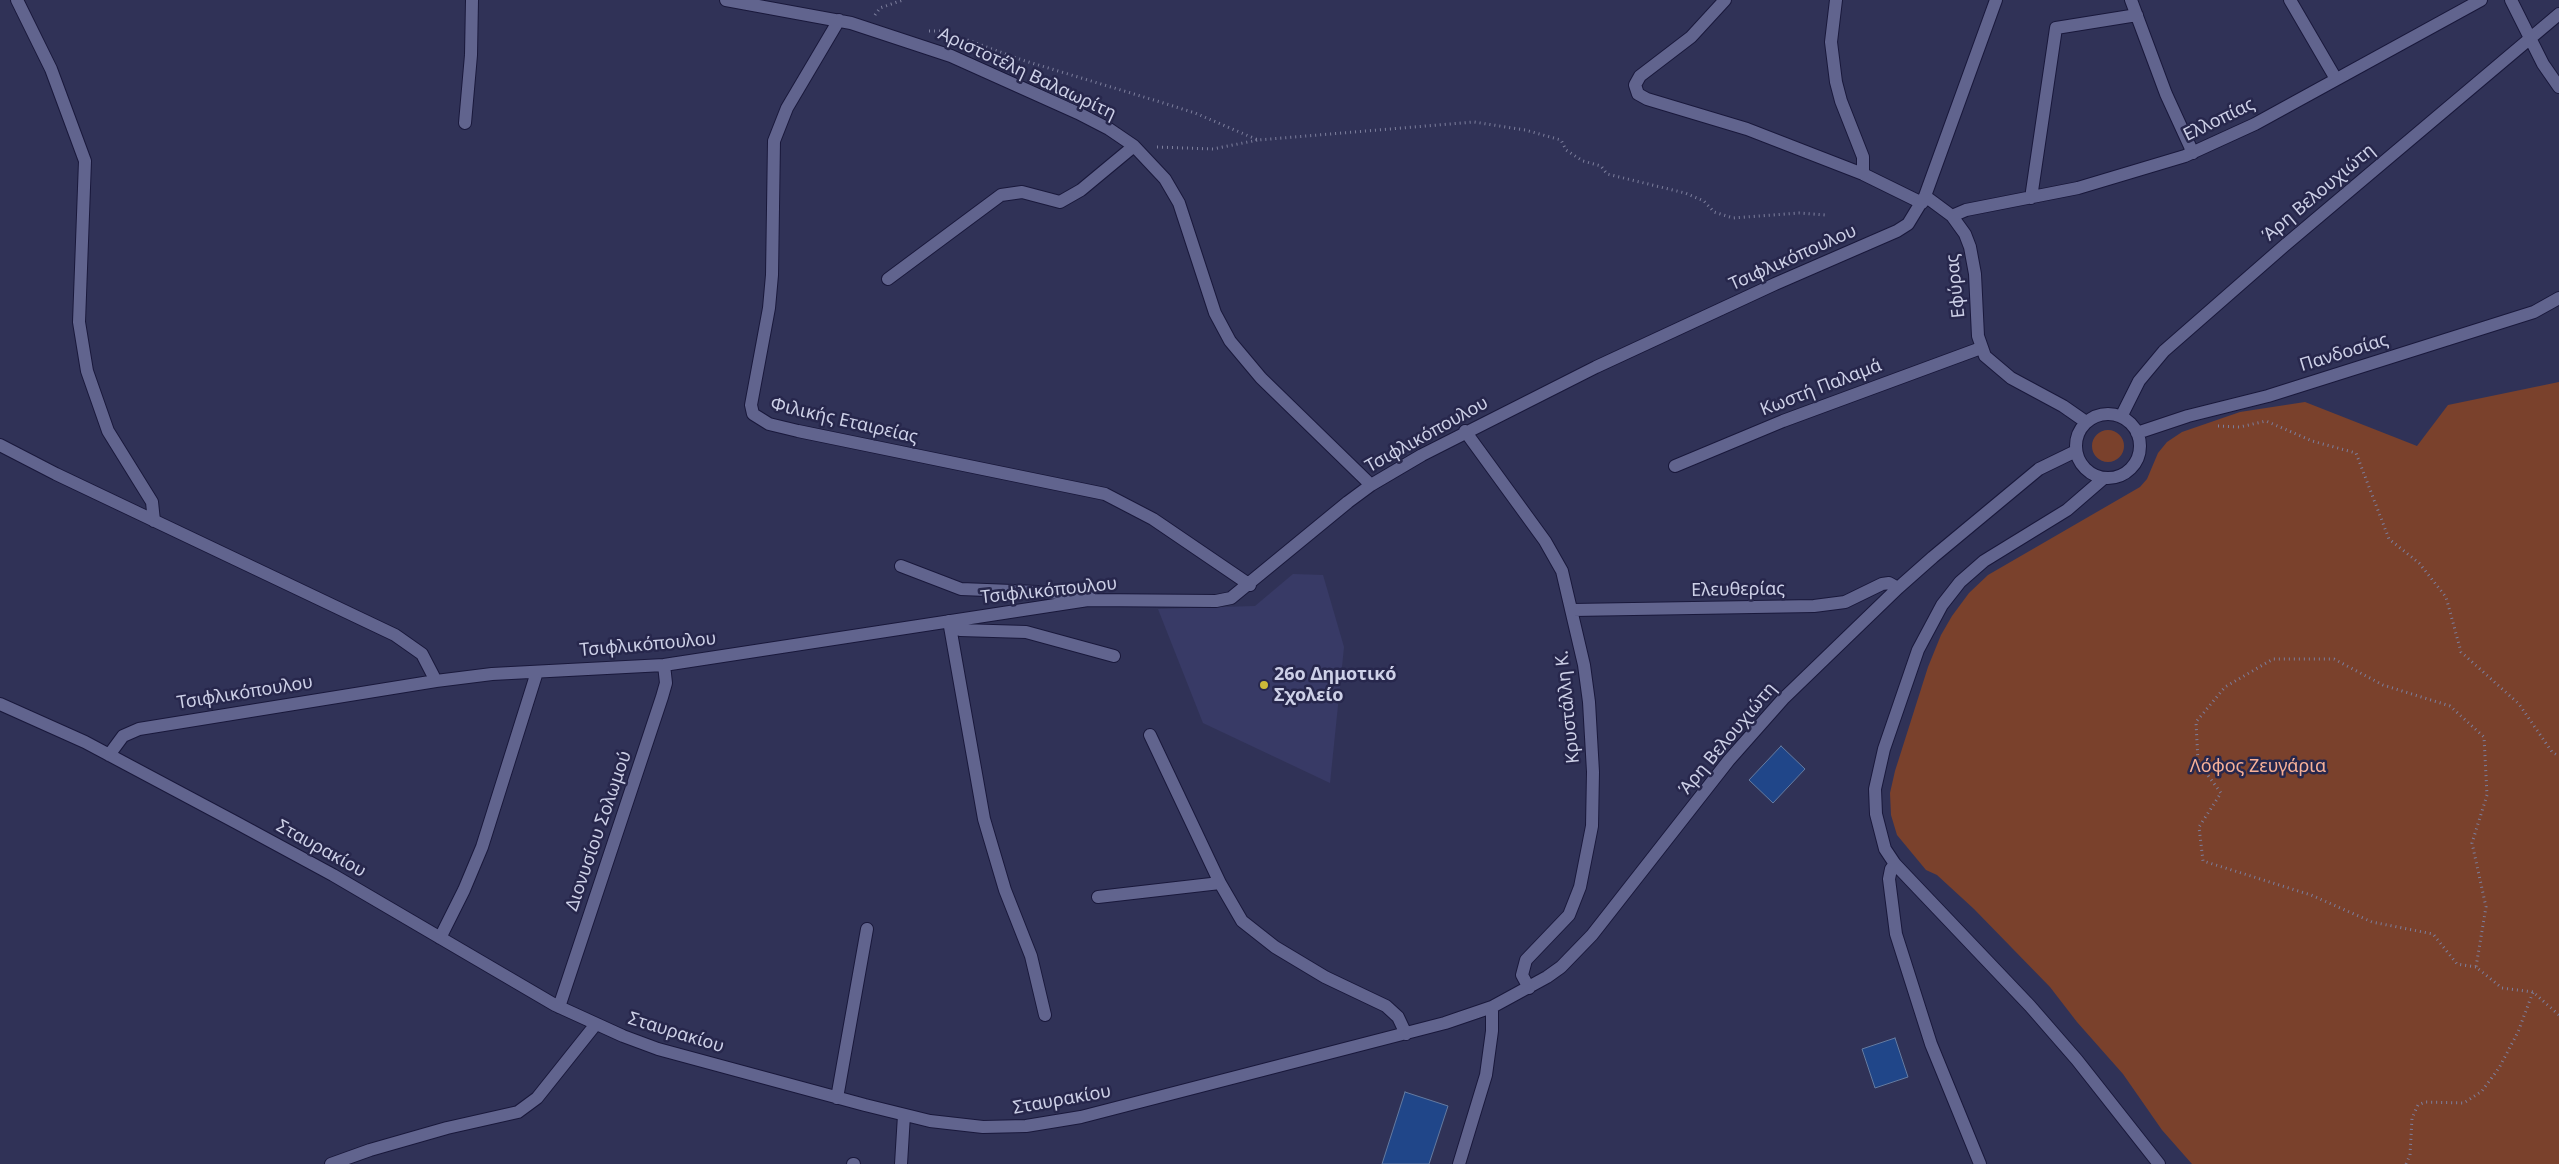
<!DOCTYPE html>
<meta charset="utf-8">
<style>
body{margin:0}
canvas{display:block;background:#303257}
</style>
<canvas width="2559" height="1164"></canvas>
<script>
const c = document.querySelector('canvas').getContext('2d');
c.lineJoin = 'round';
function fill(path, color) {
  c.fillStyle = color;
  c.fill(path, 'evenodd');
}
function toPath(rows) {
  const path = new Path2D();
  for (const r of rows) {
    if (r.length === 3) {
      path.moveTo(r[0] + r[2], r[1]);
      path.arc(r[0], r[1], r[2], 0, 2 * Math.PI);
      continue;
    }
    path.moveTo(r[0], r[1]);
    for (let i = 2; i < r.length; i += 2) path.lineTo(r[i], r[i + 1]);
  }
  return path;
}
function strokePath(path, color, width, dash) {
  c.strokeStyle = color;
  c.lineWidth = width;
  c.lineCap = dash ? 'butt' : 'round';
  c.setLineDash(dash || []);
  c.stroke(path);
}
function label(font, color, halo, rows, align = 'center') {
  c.font = font + ' "Noto Sans",sans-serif';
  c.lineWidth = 5;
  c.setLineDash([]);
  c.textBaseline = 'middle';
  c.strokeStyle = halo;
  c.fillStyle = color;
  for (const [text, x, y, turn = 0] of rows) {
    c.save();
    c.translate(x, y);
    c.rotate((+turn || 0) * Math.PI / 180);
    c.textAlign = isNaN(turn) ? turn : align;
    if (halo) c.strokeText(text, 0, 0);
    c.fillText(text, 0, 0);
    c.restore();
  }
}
fill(toPath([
 [1293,574,1323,575,1344,647,1330,783,1203,723,1158,609,1255,606]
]), '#383a66');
fill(toPath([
 [2559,382,2559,1164,2192,1164,2162,1130,2123,1074,2077,1022,2050,987,1974,909,1937,875,1926,870,1897,835,1891,815,1890,793,1895,771,1928,667,1941,635,1952,616,1969,593,1988,575,2140,487,2147,479,2158,453,2167,442,2182,432,2240,412,2305,402,2417,446,2448,405],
 [2108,446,16]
]), '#7a412c');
const building = toPath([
 [1781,746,1805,769,1773,803,1749,780,1781,746],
 [1895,1038,1908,1077,1875,1088,1862,1049,1895,1038],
 [1405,1092,1448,1106,1429,1164,1382,1164,1405,1092]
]);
fill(building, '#204689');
strokePath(building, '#647ba1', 1);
const minor = toPath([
 [17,0,51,69,85,161,79,322,87,371,108,431,152,502,154,521],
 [726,0,851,23,951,56,1078,113,1109,129,1134,146,1165,179,1179,203,1215,313,1230,341,1261,378,1371,485],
 [1725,0,1691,37,1640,76,1635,85,1638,94,1647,99,1747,129,1863,174,1922,203],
 [1836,0,1831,42,1836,82,1841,101,1863,157,1863,174],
 [2131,0,2166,94,2193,153],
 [2290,0,2336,79],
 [2511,0,2543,64,2559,87],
 [839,20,787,108,774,141,772,275,769,308,751,405,753,414,769,424,798,431,1105,494,1153,519,1250,585],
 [465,123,471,55,472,0],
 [1925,196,1952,216,1965,234,1970,247,1975,274,1978,336,1985,356,2011,378,2063,406,2086,422],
 [2031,198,2056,28,2137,15],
 [1952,216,1966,210,2078,188,2185,156,2255,124,2481,0],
 [888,279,1001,195,1022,192,1060,202,1081,190,1134,146],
 [2108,446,32],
 [2121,417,2139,381,2164,351,2284,246,2559,14],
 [1465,431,1545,541,1562,571,1584,665,1589,702,1593,772,1592,826,1580,887,1569,915,1526,960,1522,975,1529,988],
 [2137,433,2188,416,2268,396,2534,312,2559,298],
 [0,445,56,474,395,635,422,654,436,681],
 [1675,466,1783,421,1981,348],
 [2104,478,2067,510,1984,561,1960,582,1942,605,1918,650,1884,749,1875,789,1876,814,1885,849,1895,864,2030,1006,2077,1060,2159,1164],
 [901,566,961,589,1089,594],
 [1573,610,1814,606,1845,602,1882,584,1889,583,1898,588],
 [949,621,984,819,1005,890,1031,956,1045,1015],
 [949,621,955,628,960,630,1026,632,1114,656],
 [0,704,85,742,237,823,333,875,555,1005,623,1036,658,1049,865,1105,930,1121,983,1127,1026,1126,1081,1117,1445,1023,1492,1007,1547,977,1561,967,1592,935,1729,760,1783,699,1898,588,1933,557,2039,469,2076,451],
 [1150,735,1220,883,1242,921,1275,947,1325,977,1386,1006,1398,1017,1406,1034],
 [109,755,123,736,139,729,436,681,492,674,664,665,1088,600,1216,601,1231,598,1348,502,1371,485,1422,455,1596,367,1775,284,1897,231,1908,224,1925,196,1996,0],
 [1895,864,1891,869,1889,879,1896,934,1931,1044,1980,1164],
 [1098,897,1220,883],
 [440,938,464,890,482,847,537,672],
 [559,1007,662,697,666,683,664,665],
 [837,1098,867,929],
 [331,1164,370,1150,447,1128,518,1112,537,1098,596,1024],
 [853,1164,854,1164],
 [901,1164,904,1115],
 [1459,1164,1486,1075,1492,1031,1492,1007]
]);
strokePath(minor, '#19183b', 14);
strokePath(toPath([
 [875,15,880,8,903,0],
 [929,31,943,31,1022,60,1157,101,1195,113,1258,140,1474,122,1525,130,1561,140,1566,150,1583,161,1601,166,1607,174,1685,193,1704,201,1714,212,1733,218,1799,213,1826,215],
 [1157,147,1213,149,1258,140],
 [2218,426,2240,427,2266,421,2312,441,2356,453,2389,539,2419,563,2446,597,2461,652,2519,704,2552,752,2559,756],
 [2476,967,2457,964,2433,934,2372,922,2311,895,2203,861,2199,827,2221,793,2198,762,2196,722,2225,687,2273,659,2334,659,2383,685,2450,706,2484,737,2487,795,2472,843,2486,907,2476,967,2502,988,2533,992],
 [2406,1164,2410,1155,2412,1118,2418,1105,2425,1102,2464,1103,2482,1091,2499,1068,2518,1032,2533,992,2559,1015]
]), '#7d7f9d', 3, [1, 4]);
strokePath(minor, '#61648e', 12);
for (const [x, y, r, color] of [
 [1264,685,5,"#ccb938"]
]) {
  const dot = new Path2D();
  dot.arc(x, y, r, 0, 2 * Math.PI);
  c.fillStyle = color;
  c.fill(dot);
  strokePath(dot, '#27274c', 2);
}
label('18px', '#cdd0e7', '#27274c', [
 ["Αριστοτέλη Βαλαωρίτη",1027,74,25],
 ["Ελλοπίας",2219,120,-26],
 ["Άρη Βελουχιώτη",2319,193,-40],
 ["Τσιφλικόπουλου",1793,258,-24],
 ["Εφύρας",1956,286,-96],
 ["Πανδοσίας",2344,353,-17],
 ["Κωστή Παλαμά",1821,388,-21],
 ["Φιλικής Εταιρείας",844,421,13],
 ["Τσιφλικόπουλου",1427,435,-29],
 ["Ελευθερίας",1738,590,-1],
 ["Τσιφλικόπουλου",1049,591,-6],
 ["Τσιφλικόπουλου",648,645,-5],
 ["Τσιφλικόπουλου",245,693,-9],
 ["Κρυστάλλη Κ.",1568,707,-96],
 ["Άρη Βελουχιώτη",1728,739,-50],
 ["Διονυσίου Σολωμού",599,831,-71],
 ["Σταυρακίου",321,849,29],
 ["Σταυρακίου",676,1033,17],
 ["Σταυρακίου",1062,1100,-10]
]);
label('bold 18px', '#cdd0e7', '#27274c', [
 ["26ο Δημοτικό",1274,675],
 ["Σχολείο",1274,696]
], 'left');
label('18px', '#f8b198', '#27274c', [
 ["Λόφος Ζευγάρια",2258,767]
]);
</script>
